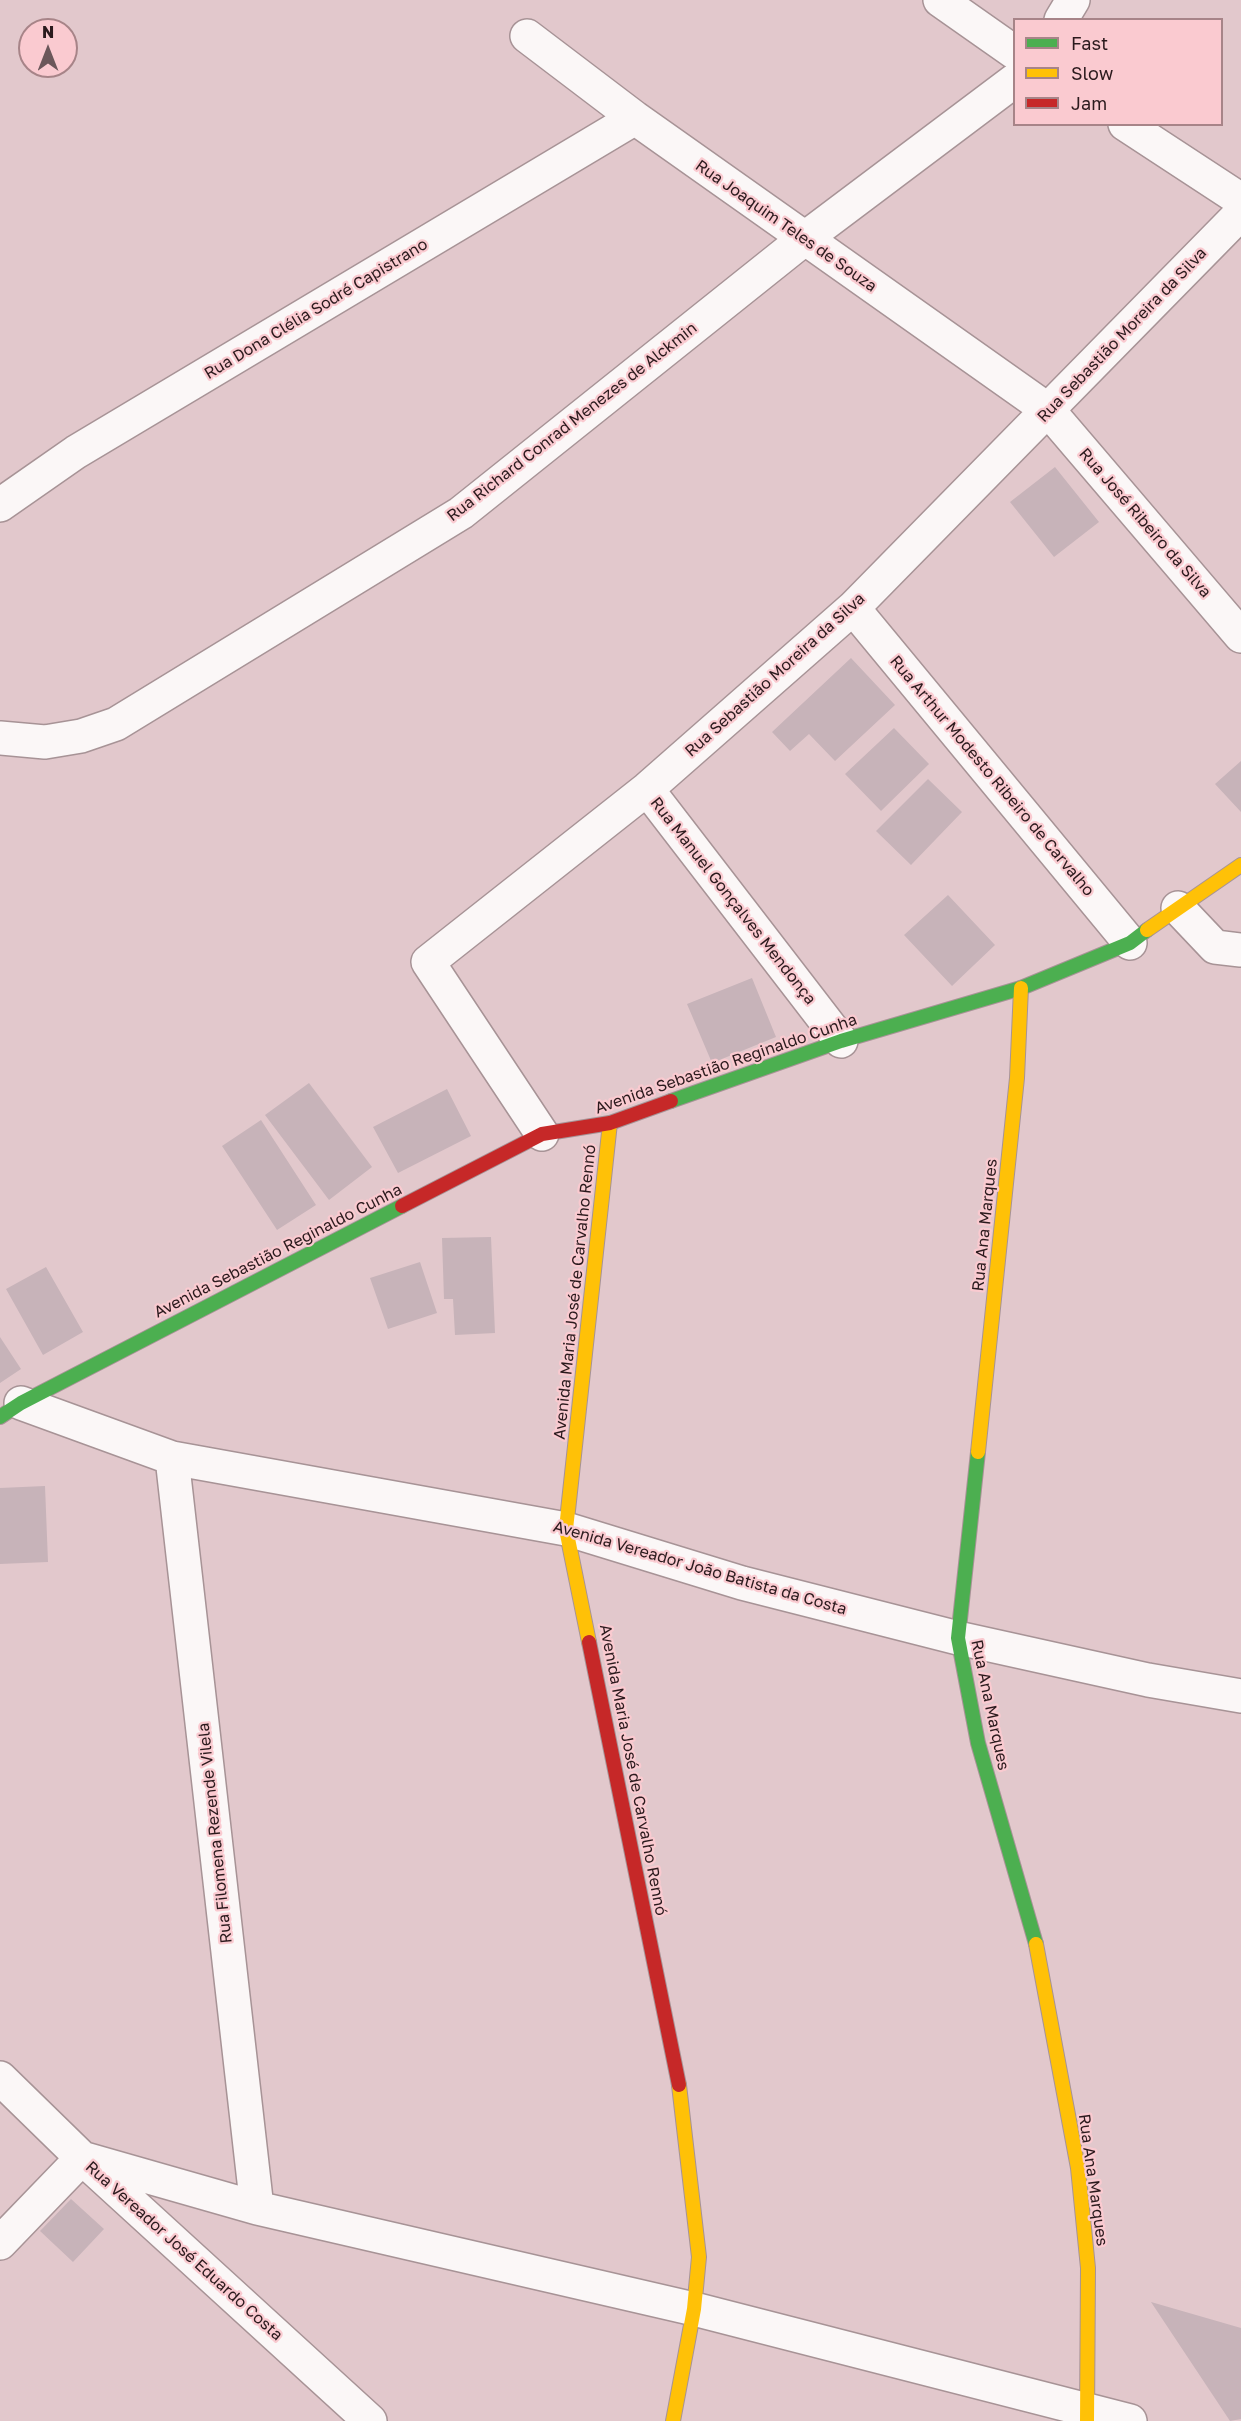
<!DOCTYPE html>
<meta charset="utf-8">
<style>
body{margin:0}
#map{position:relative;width:1241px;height:2421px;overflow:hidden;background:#e2c8cc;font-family:"Golos Text",sans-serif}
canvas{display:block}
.legend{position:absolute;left:1013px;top:18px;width:210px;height:108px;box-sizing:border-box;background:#facad0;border:2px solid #a78488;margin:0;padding:8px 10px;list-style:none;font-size:18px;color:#2b1a1d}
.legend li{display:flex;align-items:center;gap:12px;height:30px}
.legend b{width:30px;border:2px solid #a78488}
.north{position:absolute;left:18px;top:18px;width:60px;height:60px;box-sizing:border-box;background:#facad0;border:2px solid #a78488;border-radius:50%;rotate:0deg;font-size:16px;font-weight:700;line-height:24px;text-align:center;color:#2b1a1d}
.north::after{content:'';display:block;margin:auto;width:21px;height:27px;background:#6b575a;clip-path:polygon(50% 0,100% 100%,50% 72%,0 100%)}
</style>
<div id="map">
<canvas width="1241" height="2421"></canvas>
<ul class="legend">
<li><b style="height:8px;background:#4caf50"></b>Fast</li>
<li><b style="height:8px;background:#ffc107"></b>Slow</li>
<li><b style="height:8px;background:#c62828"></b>Jam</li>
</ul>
<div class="north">N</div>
</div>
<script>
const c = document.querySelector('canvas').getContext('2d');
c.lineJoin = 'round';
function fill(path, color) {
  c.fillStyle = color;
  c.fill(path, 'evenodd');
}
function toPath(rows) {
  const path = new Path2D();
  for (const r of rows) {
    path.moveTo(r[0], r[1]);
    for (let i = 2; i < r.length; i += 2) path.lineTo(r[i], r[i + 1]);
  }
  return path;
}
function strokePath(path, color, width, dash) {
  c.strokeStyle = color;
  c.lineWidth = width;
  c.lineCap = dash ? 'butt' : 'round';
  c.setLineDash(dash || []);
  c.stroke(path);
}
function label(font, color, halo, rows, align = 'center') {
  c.font = font + ' "Golos Text",sans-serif';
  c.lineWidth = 4.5;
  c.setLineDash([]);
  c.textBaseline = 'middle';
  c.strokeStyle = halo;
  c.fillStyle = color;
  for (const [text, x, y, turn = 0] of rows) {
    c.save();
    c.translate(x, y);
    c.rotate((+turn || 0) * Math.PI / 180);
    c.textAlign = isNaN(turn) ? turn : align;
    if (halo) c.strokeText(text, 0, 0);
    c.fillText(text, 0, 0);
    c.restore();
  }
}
fill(toPath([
 [1055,467,1099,522,1054,557,1010,502],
 [851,658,895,705,835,761,809,734,790,751,772,732],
 [894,728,929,764,881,811,845,774],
 [1241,761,1241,812,1215,784],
 [928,779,962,812,911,865,876,831],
 [948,895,995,945,952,986,904,935],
 [752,978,776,1037,712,1063,687,1004],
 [309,1083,372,1167,329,1200,265,1115],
 [447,1089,471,1136,398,1173,373,1127],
 [261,1120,316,1205,277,1230,222,1146],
 [491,1237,495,1333,455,1335,453,1299,444,1299,442,1238],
 [420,1262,437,1313,388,1329,370,1278],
 [46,1267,83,1332,43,1355,6,1289],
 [0,1337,21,1369,0,1383],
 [45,1486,48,1562,0,1564,0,1488],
 [71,2199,104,2229,73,2262,40,2231],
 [1151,2302,1241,2328,1241,2419,1230,2421]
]), '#c7b3b9');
const street = toPath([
 [940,0,1014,52],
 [1061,20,1073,0],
 [527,36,635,118,1048,410,1241,636],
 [1125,124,1241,200],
 [0,505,76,452,635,118],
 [853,608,1130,943],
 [0,738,45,742,81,736,116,724,461,513,804,239,1014,81],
 [647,789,841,1041],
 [1178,908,1215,947,1241,950],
 [542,1134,428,962,647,789,853,608,1241,213],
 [21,1403,172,1458,566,1529,742,1583,958,1638,1148,1680,1241,1696],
 [172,1458,257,2208],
 [0,2078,82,2158,370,2421],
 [0,2243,82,2158,257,2208,694,2309,1130,2421]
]);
const fast = toPath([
 [671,1101,841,1041,1021,988,1130,943,1147,930],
 [0,1417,21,1403,402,1206],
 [978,1452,958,1638,978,1743,1036,1944]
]);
const slow = toPath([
 [1147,930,1241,865],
 [978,1452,1017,1078,1021,988],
 [589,1642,566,1529,610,1123],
 [1036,1944,1078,2168,1088,2268,1087,2421],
 [673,2421,694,2309,699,2257,679,2085]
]);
const jam = toPath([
 [402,1206,542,1134,610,1123,671,1101],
 [589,1642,679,2085]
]);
strokePath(street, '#a79396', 36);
strokePath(fast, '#a79396', 16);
strokePath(slow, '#a79396', 16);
strokePath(jam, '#a79396', 16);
strokePath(street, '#fbf7f7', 33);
strokePath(fast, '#4caf50', 14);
strokePath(slow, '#ffc107', 14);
strokePath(jam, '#c62828', 14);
label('16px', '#2b1a1d', '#facad0', [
 ["Rua Joaquim Teles de Souza",786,226,35],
 ["Rua Dona Clélia Sodré Capistrano",316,309,-31],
 ["Rua Sebastião Moreira da Silva",1122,335,-46],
 ["Rua Richard Conrad Menezes de Alckmin",572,422,-38],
 ["Rua José Ribeiro da Silva",1145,523,49],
 ["Rua Sebastião Moreira da Silva",775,675,-42],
 ["Rua Arthur Modesto Ribeiro de Carvalho",992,776,50],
 ["Rua Manuel Gonçalves Mendonça",733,901,52],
 ["Avenida Sebastião Reginaldo Cunha",726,1064,-19],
 ["Rua Ana Marques",985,1225,-84],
 ["Avenida Sebastião Reginaldo Cunha",278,1251,-27],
 ["Avenida Maria José de Carvalho Rennó",575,1292,-84],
 ["Avenida Vereador João Batista da Costa",700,1568,16],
 ["Rua Ana Marques",990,1705,78],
 ["Avenida Maria José de Carvalho Rennó",633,1770,79],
 ["Rua Filomena Rezende Vilela",215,1833,-96],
 ["Rua Ana Marques",1093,2180,82],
 ["Rua Vereador José Eduardo Costa",184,2251,42]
]);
</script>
